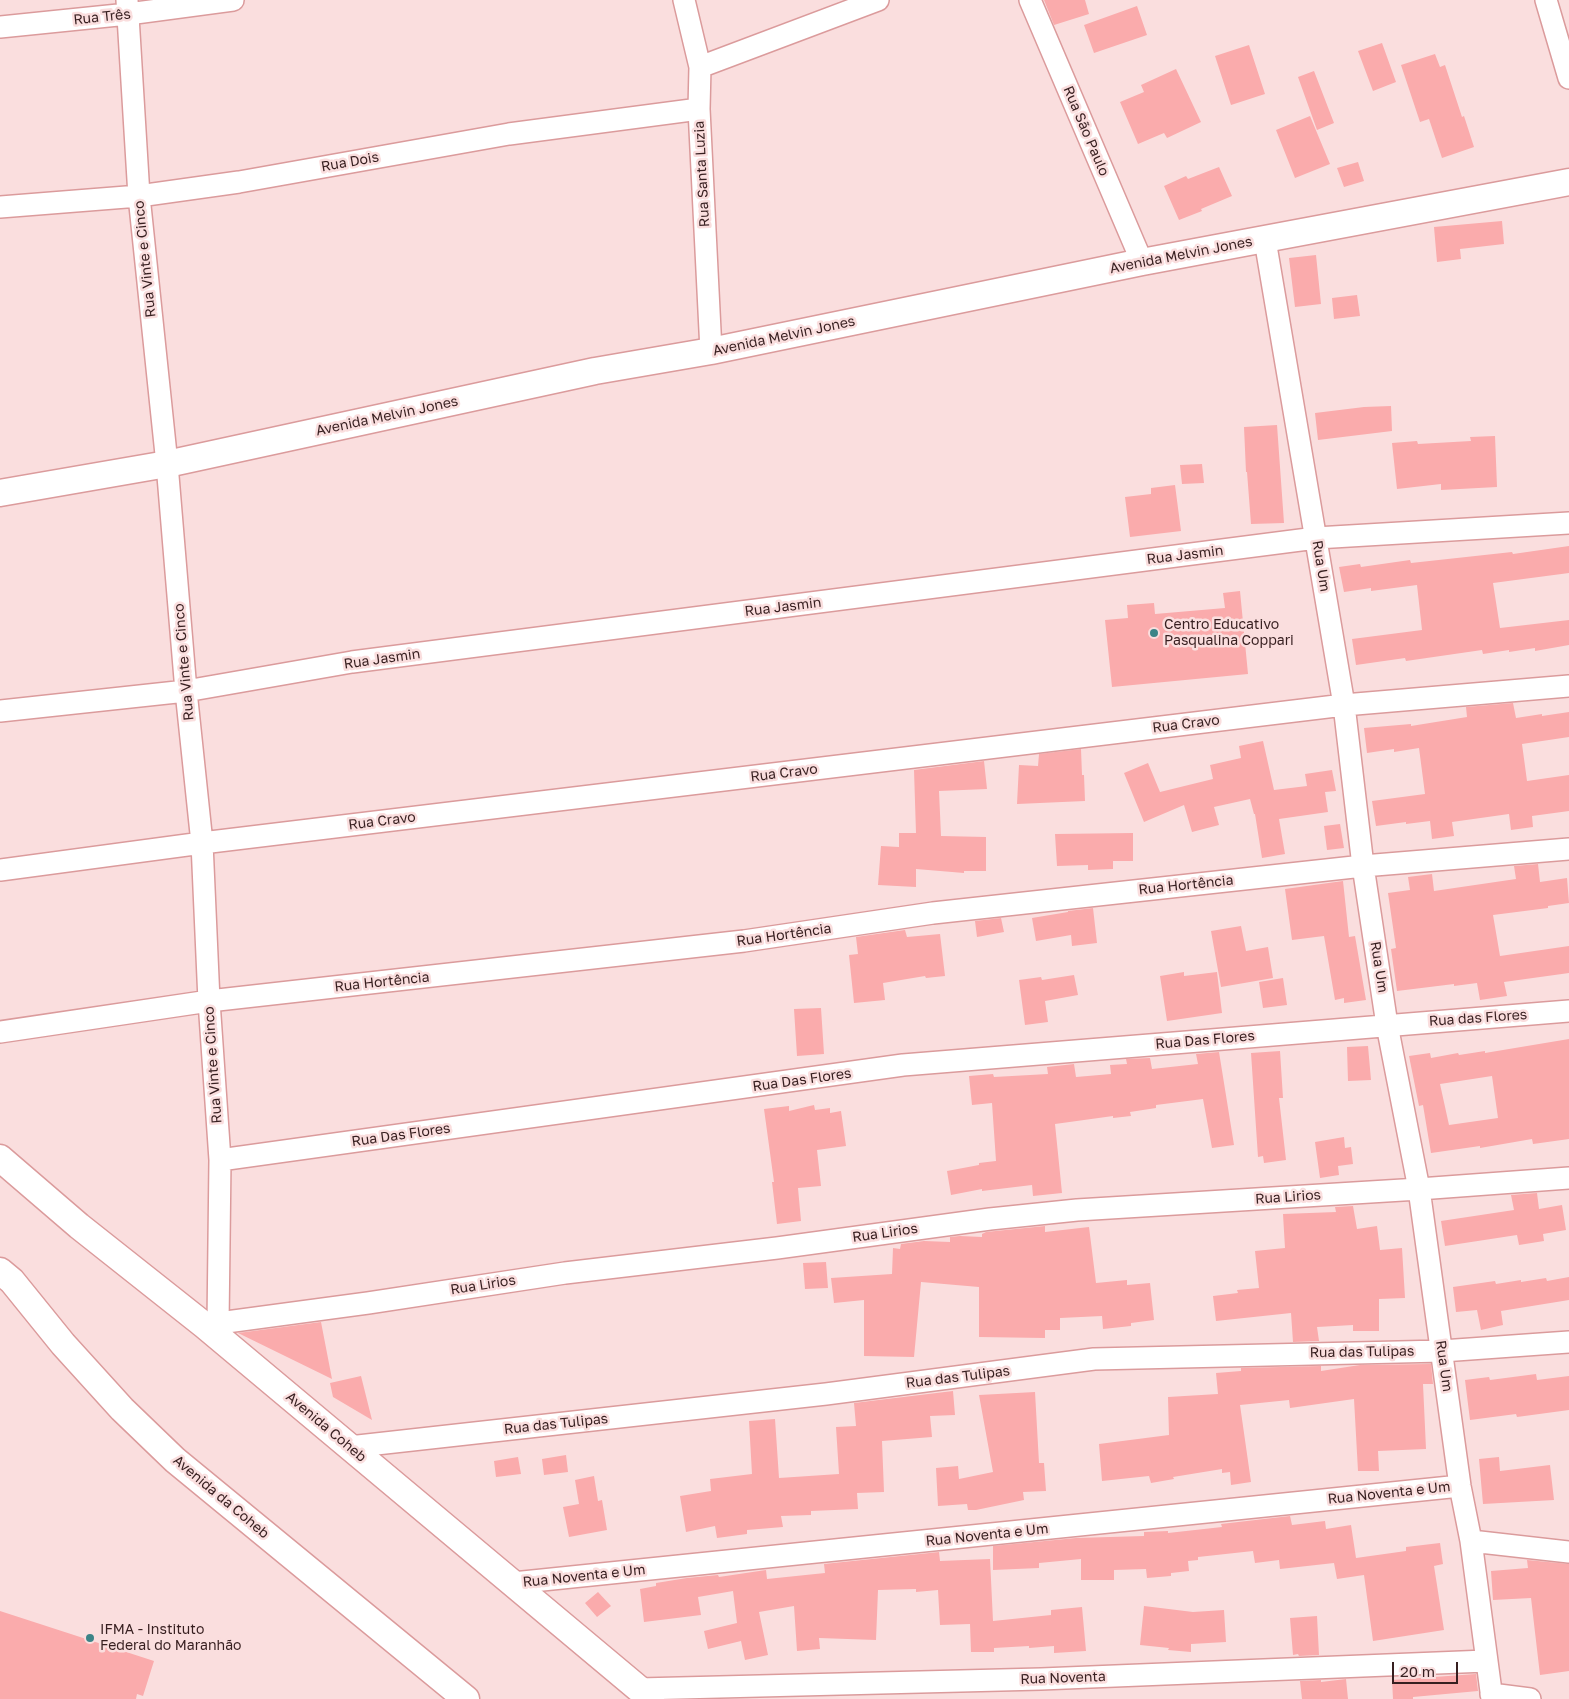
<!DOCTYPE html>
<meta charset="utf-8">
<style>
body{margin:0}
#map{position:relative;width:1569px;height:1699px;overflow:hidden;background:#fadede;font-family:"Golos Text",sans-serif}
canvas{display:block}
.scale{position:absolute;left:1392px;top:1662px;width:66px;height:22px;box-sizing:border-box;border:2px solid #371f20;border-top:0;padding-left:6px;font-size:15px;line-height:18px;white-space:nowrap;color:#371f20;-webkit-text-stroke:4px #fadede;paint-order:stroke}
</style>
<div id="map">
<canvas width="1569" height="1699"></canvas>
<div class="scale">20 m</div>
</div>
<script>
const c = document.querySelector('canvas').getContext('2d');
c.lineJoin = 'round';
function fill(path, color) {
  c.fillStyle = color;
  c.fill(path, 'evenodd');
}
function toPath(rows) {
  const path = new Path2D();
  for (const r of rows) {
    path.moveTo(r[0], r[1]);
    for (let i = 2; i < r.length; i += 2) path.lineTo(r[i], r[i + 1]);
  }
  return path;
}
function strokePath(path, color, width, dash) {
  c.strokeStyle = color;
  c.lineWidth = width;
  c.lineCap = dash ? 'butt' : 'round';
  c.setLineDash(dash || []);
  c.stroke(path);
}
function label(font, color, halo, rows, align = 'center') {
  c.font = font + ' "Golos Text",sans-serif';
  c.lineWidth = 5;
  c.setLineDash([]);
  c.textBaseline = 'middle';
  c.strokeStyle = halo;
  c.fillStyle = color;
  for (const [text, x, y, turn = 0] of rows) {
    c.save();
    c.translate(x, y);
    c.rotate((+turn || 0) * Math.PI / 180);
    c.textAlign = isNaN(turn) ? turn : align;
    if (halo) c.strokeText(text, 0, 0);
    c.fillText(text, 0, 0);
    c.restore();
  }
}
fill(toPath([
 [1044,0,1085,0,1089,14,1054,25],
 [1137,6,1147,35,1094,53,1084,25],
 [1382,43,1396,82,1373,91,1358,51],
 [1249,45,1265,94,1231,105,1215,56],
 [1435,54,1440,67,1445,65,1462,117,1464,116,1474,147,1442,158,1429,119,1420,122,1401,65],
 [1176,69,1201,122,1167,138,1164,133,1138,144,1120,102,1144,92,1141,85],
 [1314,71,1334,123,1317,130,1298,77],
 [1310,116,1330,164,1295,178,1276,130],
 [1358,162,1364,181,1344,187,1337,168],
 [1219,167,1232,196,1201,209,1202,211,1179,220,1164,186,1186,176,1188,179],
 [1502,221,1504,244,1460,249,1461,259,1437,262,1434,227],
 [1316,255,1321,304,1295,307,1289,258],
 [1357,295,1360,316,1334,319,1332,298],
 [1391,406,1392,431,1318,440,1315,413,1364,407],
 [1277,425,1284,523,1251,524,1247,472,1246,472,1244,427],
 [1495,436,1497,487,1441,490,1441,484,1397,489,1392,443,1417,441,1418,444,1471,441,1470,437],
 [1202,464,1204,483,1182,484,1180,465],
 [1175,485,1181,531,1130,537,1125,497,1151,494,1151,488],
 [1569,546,1569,573,1493,583,1500,628,1569,620,1569,645,1535,651,1535,648,1509,652,1509,650,1483,654,1482,650,1406,661,1405,658,1356,665,1352,639,1422,630,1417,585,1371,591,1371,588,1344,592,1339,567,1360,564,1361,567,1410,560,1411,563,1512,552,1513,554],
 [1240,591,1248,674,1112,687,1105,620,1128,618,1127,605,1154,603,1155,614,1225,608,1223,593],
 [1513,703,1516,718,1542,714,1542,716,1569,712,1569,737,1522,744,1527,781,1569,775,1569,811,1532,816,1533,827,1511,830,1509,814,1452,822,1454,836,1432,839,1430,821,1406,824,1406,822,1376,826,1372,801,1425,794,1419,748,1394,752,1394,749,1367,753,1364,728,1411,724,1411,726,1467,717,1466,707],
 [1263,741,1274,790,1307,786,1305,774,1332,770,1336,791,1325,792,1328,812,1279,819,1285,854,1262,858,1255,814,1254,814,1250,799,1214,807,1219,825,1192,832,1184,805,1144,822,1124,773,1148,763,1160,792,1213,779,1210,765,1241,758,1239,746],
 [1081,749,1082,775,1084,775,1085,801,1017,804,1019,765,1038,766,1039,754],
 [984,761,987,789,939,791,941,836,986,837,986,871,964,871,964,873,916,869,916,887,878,885,881,846,899,847,899,833,916,833,914,770],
 [1340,824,1344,848,1327,850,1324,826],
 [1133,833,1133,861,1113,861,1113,869,1088,870,1088,865,1057,866,1055,834],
 [1538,864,1540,882,1567,878,1569,903,1548,906,1548,908,1493,915,1500,956,1569,946,1569,973,1504,982,1507,996,1480,1000,1477,983,1454,986,1454,984,1397,991,1391,949,1396,948,1388,893,1410,890,1408,877,1432,874,1434,891,1516,879,1514,866],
 [1343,881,1349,937,1355,936,1366,1000,1344,1003,1344,998,1335,1000,1324,936,1292,940,1285,889],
 [1093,908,1097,943,1072,946,1071,935,1036,941,1032,918,1068,912,1068,911],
 [1001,918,1004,932,977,937,975,921],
 [1241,926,1246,951,1268,947,1273,978,1221,987,1211,931],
 [905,930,907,937,940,934,945,976,926,978,925,976,883,983,885,1000,854,1003,849,955,858,954,856,937],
 [1184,972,1184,976,1217,972,1222,1013,1167,1021,1160,976],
 [1074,975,1078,995,1045,1001,1048,1022,1025,1025,1019,980,1041,977,1042,980],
 [1283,978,1287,1005,1263,1008,1259,982],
 [821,1008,824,1054,797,1056,794,1009],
 [1569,1039,1569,1139,1533,1144,1532,1139,1480,1148,1480,1146,1431,1153,1423,1105,1419,1106,1409,1056,1430,1053,1431,1058,1458,1053,1459,1055,1485,1051,1485,1053],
 [1492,1076,1498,1118,1449,1125,1440,1084],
 [1368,1046,1371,1080,1348,1081,1347,1047],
 [1280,1051,1283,1098,1279,1098,1286,1160,1264,1163,1263,1156,1258,1157,1251,1053],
 [1219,1052,1234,1145,1212,1148,1203,1099,1156,1105,1156,1108,1130,1112,1131,1116,1113,1118,1113,1116,1055,1124,1062,1193,1033,1196,1032,1185,982,1191,982,1189,951,1195,947,1171,979,1165,979,1163,996,1161,992,1103,972,1105,969,1076,993,1074,994,1077,1048,1074,1047,1067,1074,1064,1076,1077,1111,1074,1110,1065,1127,1064,1126,1059,1150,1058,1152,1069,1198,1064,1196,1054],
 [814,1105,815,1110,830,1108,830,1113,841,1111,846,1146,817,1150,821,1186,798,1188,801,1221,777,1224,772,1182,774,1182,764,1109,789,1106,789,1111],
 [1344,1137,1345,1148,1351,1147,1353,1164,1338,1166,1339,1175,1320,1178,1315,1142],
 [1537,1193,1539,1209,1562,1205,1566,1230,1543,1234,1544,1241,1519,1245,1517,1235,1445,1246,1441,1221,1514,1210,1511,1195],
 [1353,1206,1357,1229,1377,1226,1380,1250,1402,1248,1405,1298,1379,1299,1379,1331,1353,1331,1353,1325,1317,1327,1319,1341,1293,1342,1291,1313,1216,1321,1213,1296,1238,1293,1237,1290,1259,1288,1255,1251,1285,1248,1283,1214,1336,1212,1335,1207],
 [1045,1226,1045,1232,1089,1227,1096,1283,1127,1280,1127,1285,1150,1283,1154,1320,1131,1323,1131,1326,1103,1329,1102,1316,1060,1318,1060,1330,1045,1330,1045,1338,979,1337,979,1287,921,1282,914,1357,864,1356,864,1300,834,1303,831,1278,892,1274,893,1248,900,1249,901,1244,924,1241,950,1242,950,1237,960,1236,982,1237,982,1234,986,1232],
 [826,1262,828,1288,805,1289,803,1263],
 [1569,1277,1569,1300,1501,1311,1503,1325,1481,1330,1477,1310,1456,1312,1453,1287,1495,1281,1496,1284,1521,1280,1521,1282,1546,1278,1547,1281],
 [321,1322,332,1379,238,1333],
 [1431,1364,1433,1384,1423,1384,1426,1449,1378,1451,1379,1471,1358,1471,1354,1399,1290,1408,1289,1400,1240,1405,1251,1482,1231,1485,1230,1472,1222,1473,1222,1469,1173,1477,1174,1479,1151,1483,1149,1476,1102,1481,1099,1444,1169,1435,1168,1397,1218,1394,1216,1373,1241,1371,1241,1368,1321,1366,1321,1371,1360,1365],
 [1536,1374,1537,1380,1569,1376,1569,1410,1517,1417,1516,1414,1470,1420,1465,1380,1489,1377,1490,1380],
 [361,1376,372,1420,333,1397,330,1383],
 [953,1391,955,1415,930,1416,932,1437,882,1441,884,1492,857,1493,858,1509,811,1511,811,1515,781,1516,783,1527,747,1530,747,1534,717,1538,715,1526,686,1532,680,1496,711,1491,710,1479,752,1474,749,1421,775,1419,779,1478,839,1474,836,1427,856,1426,854,1403],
 [1035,1392,1039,1463,1044,1463,1046,1491,1023,1492,1024,1500,976,1510,968,1510,967,1504,938,1506,936,1468,958,1466,959,1479,993,1472,979,1395],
 [566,1455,568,1472,544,1475,542,1459],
 [518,1457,521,1474,496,1477,494,1461],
 [1499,1457,1500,1471,1550,1465,1554,1500,1483,1504,1479,1459],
 [594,1476,598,1501,602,1500,607,1530,569,1537,563,1507,579,1504,575,1480],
 [1290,1516,1292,1525,1325,1521,1326,1529,1351,1525,1356,1558,1406,1551,1406,1547,1440,1543,1443,1564,1434,1566,1444,1630,1373,1641,1364,1575,1337,1579,1334,1563,1280,1569,1279,1560,1255,1563,1253,1551,1198,1557,1198,1560,1188,1561,1189,1571,1171,1573,1171,1576,1147,1578,1146,1569,1114,1570,1114,1580,1081,1580,1081,1559,1039,1563,1039,1568,993,1570,993,1546,1076,1538,1144,1536,1144,1532,1168,1531,1168,1533,1222,1527,1221,1524],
 [939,1552,940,1561,990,1559,993,1621,1051,1615,1051,1610,1082,1607,1086,1651,1054,1653,1054,1646,1029,1648,1029,1646,994,1648,994,1652,971,1652,970,1624,940,1625,938,1590,916,1592,916,1589,878,1590,876,1640,819,1638,820,1649,797,1651,794,1606,759,1612,768,1655,745,1660,741,1641,708,1649,704,1631,737,1623,733,1591,698,1597,701,1615,644,1622,640,1589,656,1586,656,1583,687,1578,718,1575,719,1577,766,1570,767,1579,825,1573,824,1564],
 [1527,1560,1569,1564,1569,1671,1540,1675,1531,1598,1493,1600,1491,1571,1528,1568],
 [598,1592,611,1606,597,1617,585,1603],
 [1144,1606,1193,1612,1224,1610,1226,1642,1191,1644,1191,1652,1168,1650,1169,1648,1140,1645],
 [0,1611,154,1661,143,1696,137,1694,136,1699,0,1699],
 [1317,1616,1319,1655,1299,1656,1298,1654,1293,1655,1290,1618],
 [1476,1674,1478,1691,1413,1697,1413,1699,1393,1699,1392,1680],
 [1346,1679,1348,1699,1302,1699,1300,1681,1321,1680,1321,1682]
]), '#faabac');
const minor = toPath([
 [127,0,139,196,167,464,186,691,202,843,209,1001,220,1160,218,1324],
 [684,0,700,67,699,109,711,351],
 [1030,0,1142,262],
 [1546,0,1569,78],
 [0,27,128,14,233,0],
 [700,67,878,0],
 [0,207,139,196,239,182,509,134,699,109],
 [1265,240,1344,705,1363,866,1387,1025,1419,1189,1460,1486,1471,1541,1492,1699],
 [0,711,186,691,352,662,1316,538,1569,523],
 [0,870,202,843,1344,705,1569,686],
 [0,1032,209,1001,744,941,933,913,1363,866,1569,849],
 [220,1160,903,1065,1569,1011],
 [204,1325,368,1303,565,1273,777,1248,990,1219,1077,1210,1419,1189,1569,1178],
 [349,1447,826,1394,1094,1359,1442,1351,1569,1342],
 [1471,1541,1569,1552],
 [513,1583,1460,1486],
 [639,1689,1041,1679,1486,1661],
 [1491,1694,1530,1699]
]);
const major = toPath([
 [0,493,167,464,595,371,711,351,1142,262,1569,182],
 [0,1158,79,1226,204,1325,651,1699],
 [0,1271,12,1281,63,1344,122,1409,175,1460,466,1699]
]);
strokePath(minor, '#db9b9c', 24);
strokePath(major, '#db9b9c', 29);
strokePath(minor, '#fff', 21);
strokePath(major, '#fff', 26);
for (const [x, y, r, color] of [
 [1154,633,5,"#3c8487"],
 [90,1638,5,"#3c8487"]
]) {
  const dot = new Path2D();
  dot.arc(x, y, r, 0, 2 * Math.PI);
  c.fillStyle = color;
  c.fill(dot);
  strokePath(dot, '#fadede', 2);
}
label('14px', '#371f20', '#fadede', [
 ["Rua Três",102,17,-6],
 ["Rua São Paulo",1086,131,67],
 ["Rua Dois",350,162,-10],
 ["Rua Santa Luzia",702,174,-93],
 ["Avenida Melvin Jones",1181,255,-11],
 ["Rua Vinte e Cinco",145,259,-96],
 ["Avenida Melvin Jones",784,336,-12],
 ["Avenida Melvin Jones",387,416,-12],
 ["Rua Jasmin",1185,555,-7],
 ["Rua Um",1321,566,81],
 ["Rua Jasmin",783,607,-7],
 ["Rua Jasmin",382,659,-8],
 ["Rua Vinte e Cinco",184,662,-95],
 ["Rua Cravo",1186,724,-7],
 ["Rua Cravo",784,773,-7],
 ["Rua Cravo",382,821,-7],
 ["Rua Hortência",1186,885,-6],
 ["Rua Hortência",784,935,-8],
 ["Rua Um",1379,967,81],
 ["Rua Hortência",382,982,-6],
 ["Rua das Flores",1478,1018,-4],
 ["Rua Das Flores",1205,1040,-5],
 ["Rua Vinte e Cinco",213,1065,-94],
 ["Rua Das Flores",802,1080,-8],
 ["Rua Das Flores",401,1135,-8],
 ["Rua Lirios",1288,1197,-4],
 ["Rua Lirios",885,1233,-8],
 ["Rua Lirios",483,1285,-9],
 ["Rua das Tulipas",1362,1352,-1],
 ["Rua Um",1444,1366,82],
 ["Rua das Tulipas",958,1377,-7],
 ["Rua das Tulipas",556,1424,-6],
 ["Avenida Coheb",326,1427,40],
 ["Rua Noventa e Um",1389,1493,-6],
 ["Avenida da Coheb",221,1497,40],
 ["Rua Noventa e Um",987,1535,-6],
 ["Rua Noventa e Um",584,1576,-6],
 ["Rua Noventa",1063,1678,-2]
]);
label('14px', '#371f20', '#fadede', [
 ["Centro Educativo",1164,625],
 ["Pasqualina Coppari",1164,641],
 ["IFMA - Instituto",100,1630],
 ["Federal do Maranhão",100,1646]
], 'left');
</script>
